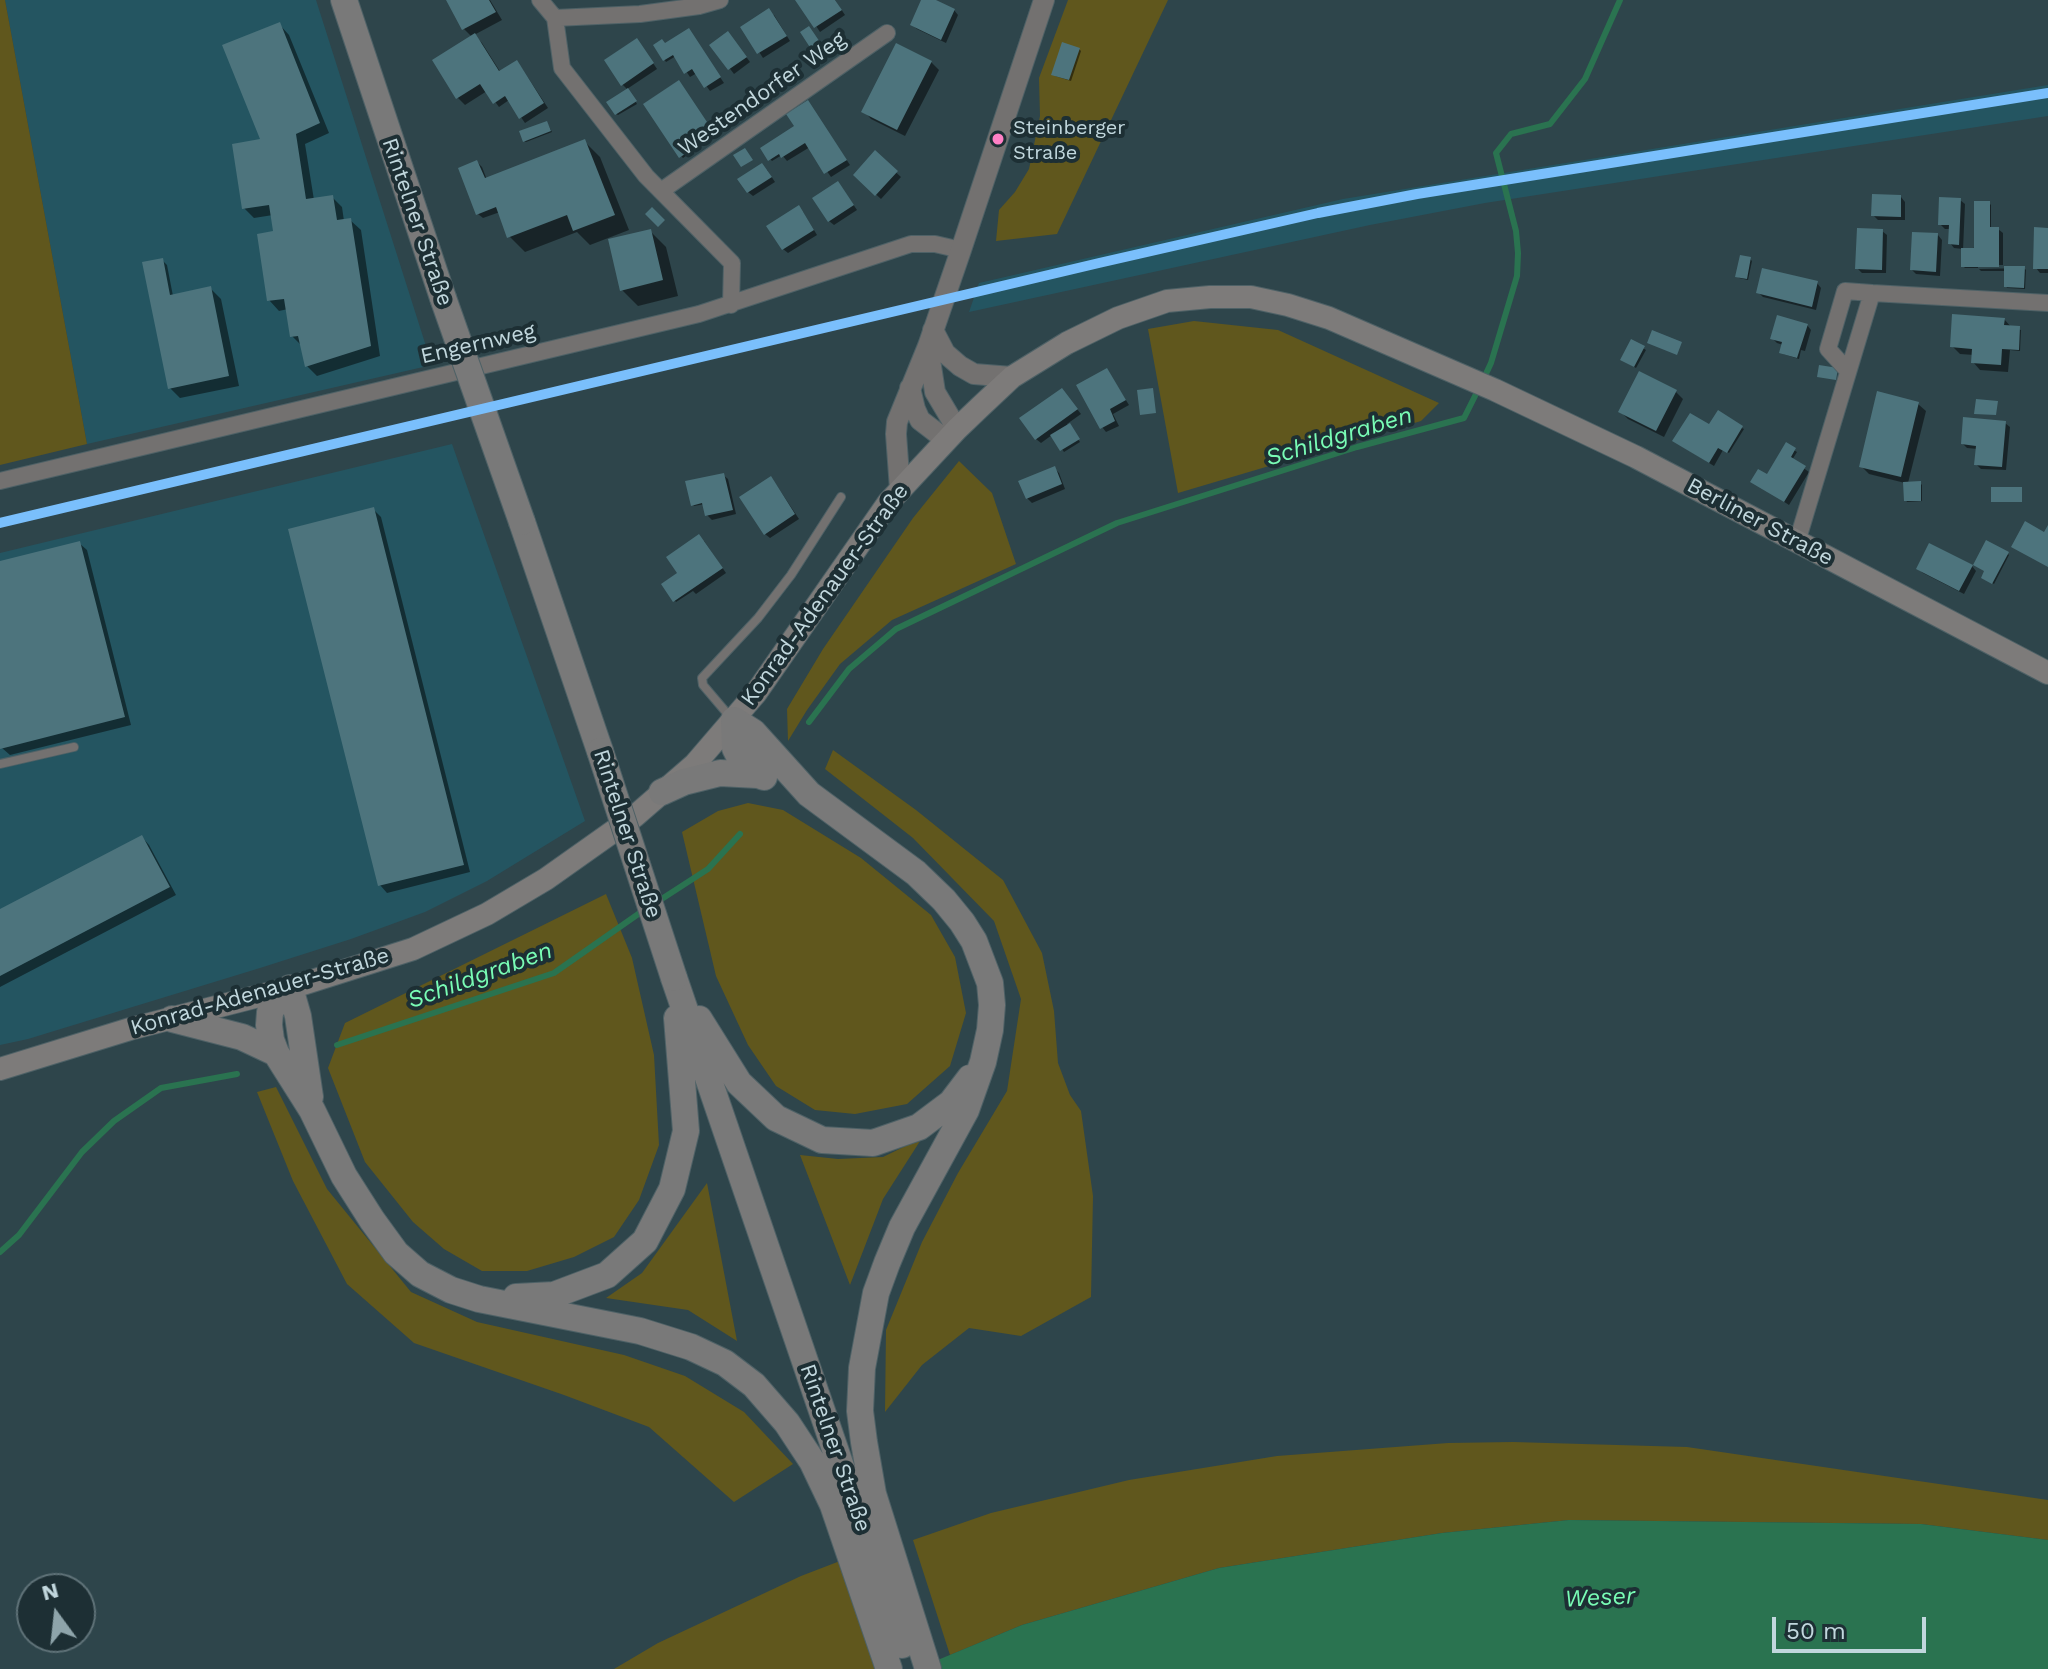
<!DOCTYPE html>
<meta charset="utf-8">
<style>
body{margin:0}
#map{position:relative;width:2048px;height:1669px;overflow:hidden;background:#2e454b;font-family:"Work Sans",sans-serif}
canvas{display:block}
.north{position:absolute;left:16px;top:1573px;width:80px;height:80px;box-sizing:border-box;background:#1d2f34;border:2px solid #5f7278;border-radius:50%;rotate:345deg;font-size:22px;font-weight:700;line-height:32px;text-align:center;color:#c1d7dd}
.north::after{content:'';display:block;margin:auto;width:28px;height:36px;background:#8ea4aa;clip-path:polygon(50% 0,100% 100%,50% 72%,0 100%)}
.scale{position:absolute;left:1772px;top:1617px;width:154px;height:36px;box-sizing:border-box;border:4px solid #c1d7dd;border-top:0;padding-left:10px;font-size:24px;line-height:28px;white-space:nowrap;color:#c1d7dd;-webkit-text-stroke:6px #1d2f34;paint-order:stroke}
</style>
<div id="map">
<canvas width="2048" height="1669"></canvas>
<div class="north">N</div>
<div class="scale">50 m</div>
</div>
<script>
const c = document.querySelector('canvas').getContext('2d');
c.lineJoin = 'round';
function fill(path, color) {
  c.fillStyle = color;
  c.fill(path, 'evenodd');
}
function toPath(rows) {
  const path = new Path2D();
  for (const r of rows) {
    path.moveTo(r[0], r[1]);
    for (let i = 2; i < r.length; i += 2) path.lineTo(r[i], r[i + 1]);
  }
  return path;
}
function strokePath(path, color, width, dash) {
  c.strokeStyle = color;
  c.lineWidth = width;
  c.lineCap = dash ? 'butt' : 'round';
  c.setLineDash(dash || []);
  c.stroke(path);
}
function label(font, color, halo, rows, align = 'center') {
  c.font = font + ' "Work Sans",sans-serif';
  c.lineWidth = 8;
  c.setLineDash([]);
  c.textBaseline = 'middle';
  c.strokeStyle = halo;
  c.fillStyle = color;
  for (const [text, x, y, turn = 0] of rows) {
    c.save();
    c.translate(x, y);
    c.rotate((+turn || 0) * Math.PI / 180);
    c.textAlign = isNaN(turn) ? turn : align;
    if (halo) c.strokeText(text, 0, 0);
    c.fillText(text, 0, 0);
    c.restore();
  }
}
fill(toPath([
 [5,0,316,0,432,365,87,444],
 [2048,85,2048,116,1485,203,1370,225,969,312,979,283,1343,199],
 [452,444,585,821,487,881,425,912,351,939,260,968,28,1039,0,1045,0,553]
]), '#245561');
fill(toPath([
 [0,0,5,0,87,444,0,465],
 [1068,0,1168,0,1057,234,996,241,999,210,1015,192,1029,169,1040,116,1039,78],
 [1194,321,1278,330,1439,403,1421,421,1178,493,1148,329],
 [959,461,992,493,1016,564,892,620,840,664,807,710,788,741,787,709,823,649,913,518],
 [833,750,916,810,1003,880,1042,953,1054,1011,1058,1063,1070,1095,1081,1111,1093,1196,1091,1297,1021,1336,969,1328,922,1365,885,1412,886,1330,922,1242,958,1173,1007,1091,1021,999,994,921,913,838,825,769],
 [748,803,783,810,861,858,931,915,955,957,966,1013,950,1066,907,1104,855,1114,815,1110,776,1086,748,1045,716,976,682,832,718,811],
 [606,894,632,958,654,1055,659,1145,639,1200,614,1237,574,1257,527,1271,482,1271,444,1249,413,1222,365,1162,328,1068,345,1023],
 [276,1087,327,1189,411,1292,477,1322,624,1355,685,1376,744,1412,793,1464,734,1502,649,1427,564,1395,414,1343,347,1284,293,1181,257,1092],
 [922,1138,883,1199,850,1285,800,1155,838,1159,883,1157],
 [707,1183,737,1341,688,1310,606,1298,642,1273],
 [1513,1442,1687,1447,2048,1500,2048,1540,1921,1524,1569,1520,1442,1533,1219,1568,1022,1625,950,1655,913,1540,991,1513,1129,1480,1277,1456,1448,1443],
 [840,1561,875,1669,614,1669,658,1643,801,1576]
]), '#60571d');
fill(toPath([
 [1569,1520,1921,1524,2048,1540,2048,1669,916,1669,1022,1625,1219,1568,1442,1533]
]), '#2a7350');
fill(toPath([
 [448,0,490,0,502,20,474,35,482,43,501,73,521,67,548,108,525,123,509,100,499,107,487,91,465,105,457,97,472,37,464,29],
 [799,0,835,0,845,15,820,32],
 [923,0,931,0,954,10,958,15,946,43,917,29,912,25],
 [774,15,790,41,763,58,743,27],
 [279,24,289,35,329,133,305,144,314,200,332,197,342,207,344,221,350,220,361,230,380,356,317,376,307,366,302,346,292,336,288,309,279,311,269,300,275,233,273,215,254,218,244,208,263,141],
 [689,31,724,83,710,91,697,73,690,77,676,56,666,62,655,45,666,46],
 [732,38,750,62,734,74,712,45],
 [641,45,657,69,627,89,622,84],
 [1079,49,1081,51,1071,81,1055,76],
 [931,62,939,70,905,136,871,119,864,111],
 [680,84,715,136,683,158,681,156],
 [630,92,637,104,618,115,616,114],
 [808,102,850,165,831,177,810,147,787,161,782,155,772,161,770,159,797,127],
 [547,123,552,132,526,142,524,141],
 [585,142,600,157,629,230,590,245,577,232,525,252,509,236,500,212,483,218,478,214,477,162,482,167,487,180],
 [875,153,901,177,881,199,855,175],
 [767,170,775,182,753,196,748,192],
 [842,188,857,210,834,225,829,221],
 [1901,197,1905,202,1905,220,1878,220,1873,215],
 [1960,200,1965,204,1963,250,1973,250,1989,203,1991,205,1991,229,1998,229,2003,233,2003,265,1978,265,1978,268,1965,268,1963,266,1963,249,1954,248,1950,243,1950,229,1945,229,1940,224],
 [803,212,817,235,788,253,783,249],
 [2048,230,2048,273,2040,273,2036,268],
 [650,231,666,247,678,296,638,306,622,290],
 [1882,231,1887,235,1886,273,1862,273,1857,268],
 [1938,235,1942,240,1940,276,1916,274,1912,270],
 [1750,259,1752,261,1748,280,1739,278,1738,276],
 [162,260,167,265,173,296,210,288,221,299,239,386,180,398,170,388],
 [2024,268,2026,270,2025,289,2007,288,2006,286,2006,271,1981,271,1979,269],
 [1817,283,1821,288,1816,310,1763,297,1758,292],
 [2004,319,2012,328,2021,330,2020,351,2010,350,2008,372,1980,370,1973,362,1974,355,1960,354,1952,346],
 [1807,325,1811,330,1805,351,1801,350,1799,359,1783,354,1783,345,1777,343,1772,338],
 [1632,341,1646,350,1636,368,1624,361],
 [1107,370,1129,405,1113,414,1119,426,1106,432,1102,427],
 [1676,392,1683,399,1664,437,1628,419,1621,412],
 [1066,395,1081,414,1067,424,1080,442,1064,452,1052,435,1041,443,1036,439],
 [1918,404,1926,411,1908,483,1920,483,1922,485,1922,501,1907,502,1906,500,1905,483,1869,474,1861,466],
 [2005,423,2010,427,2006,470,1981,469,1976,464,1978,449,1967,448,1963,444],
 [1742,428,1744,429,1729,453,1723,450,1714,466,1680,445],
 [1786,445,1797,452,1792,460,1809,472,1789,505,1763,488,1767,476],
 [1054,468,1059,473,1065,489,1032,503,1027,498],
 [723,475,728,479,736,514,712,520,707,515,705,504,694,506,693,505],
 [775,483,799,519,770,538,765,534],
 [374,510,381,517,470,872,387,893,380,885],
 [704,541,726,573,696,594,693,591,676,602,663,585,680,573],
 [79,543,87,550,131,725,10,755,2,748,0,739,0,563],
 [2008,554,2009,555,1994,584,1985,579],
 [1972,566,1976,571,1964,594,1923,573,1918,569],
 [142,837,149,845,176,895,0,987,0,912]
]), '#0007');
strokePath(toPath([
 [1484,378,1491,363,1517,276,1518,253,1516,231,1496,153,1511,134,1550,124,1585,79,1620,0],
 [809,722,849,669,896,629,1117,523,1357,447,1464,418,1479,388],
 [657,902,708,869,740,834],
 [337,1045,554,973,644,910],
 [0,1252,19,1235,82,1152,114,1121,161,1088,237,1074]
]), '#2a7350', 6);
fill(toPath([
 [446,0,489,0,496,12,462,30],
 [795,0,835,0,842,10,814,28],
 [921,0,936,0,955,9,941,40,910,25],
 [769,8,787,36,757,54,740,27],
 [280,22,320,123,296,134,306,199,333,195,337,220,351,218,371,346,305,367,298,336,290,337,284,299,267,301,257,234,273,231,269,205,242,209,232,144,260,139,222,45],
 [809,26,822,45,813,52,800,32],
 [689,28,721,77,704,88,692,69,684,74,673,55,663,61,653,45,662,39,665,43],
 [728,31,747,57,728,70,709,45],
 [475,33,499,71,517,60,544,103,519,119,505,96,493,104,480,84,456,99,432,60],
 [637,38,654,63,621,86,604,60],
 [1062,42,1080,48,1069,80,1051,75],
 [896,43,932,61,897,130,861,112],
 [679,80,715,134,679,158,643,104],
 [628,88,637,101,615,115,606,102],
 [808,100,847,160,824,174,805,143,781,158,779,154,768,161,760,148,794,126,786,114],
 [547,121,551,131,523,142,519,131],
 [585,139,615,215,573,231,567,215,507,238,496,207,476,215,458,168,477,160,485,178],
 [745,148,753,160,741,167,733,155],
 [875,150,898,171,875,196,853,175],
 [762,163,772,177,747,193,737,179],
 [838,181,854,205,828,222,812,198],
 [1872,194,1901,195,1901,217,1871,216],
 [1939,197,1961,198,1959,245,1948,244,1949,225,1938,225],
 [1974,201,1990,201,1990,227,1999,227,1999,267,1961,267,1961,248,1974,248],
 [799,205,814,230,782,250,766,226],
 [652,207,665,220,658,227,645,214],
 [2034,227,2048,228,2048,269,2033,269],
 [1857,228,1883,229,1882,270,1855,269],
 [651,229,663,280,620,291,608,239],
 [1912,232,1938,233,1936,272,1910,270],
 [1740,255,1751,257,1747,279,1735,277],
 [163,258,170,295,211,286,229,376,168,389,142,262],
 [2004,266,2025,266,2024,288,2004,287],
 [1762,268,1818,281,1812,307,1756,293],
 [1952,314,2005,318,2004,325,2020,326,2019,350,2002,349,2001,365,1971,363,1972,349,1950,347],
 [1777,315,1808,324,1797,358,1779,353,1782,342,1770,339],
 [1652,330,1682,342,1677,355,1647,343],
 [1631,339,1645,346,1634,367,1620,360],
 [1819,365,1838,368,1836,380,1817,377],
 [1107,368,1126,400,1110,409,1115,421,1100,429,1076,385],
 [1639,371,1677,390,1656,431,1618,412],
 [1062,388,1078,409,1035,440,1019,418],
 [1153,388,1156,413,1140,415,1137,390],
 [1877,391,1919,402,1901,477,1859,467],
 [1976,399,1998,401,1996,415,1974,414],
 [1718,410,1743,426,1727,453,1718,448,1709,463,1672,441,1690,413,1709,424],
 [1963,417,2006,421,2002,467,1974,465,1976,446,1961,444],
 [1070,423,1080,439,1060,451,1050,435],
 [1786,442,1796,448,1791,457,1806,466,1784,502,1750,482,1758,469,1767,474],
 [1055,466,1062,484,1026,499,1018,481],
 [724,473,733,510,705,516,702,503,691,506,685,481],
 [771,476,795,514,764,535,739,497],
 [1921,481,1921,501,1904,501,1903,482],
 [1991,487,2022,487,2022,502,1991,502],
 [374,507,464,865,378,886,288,529],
 [2025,521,2044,532,2048,525,2048,567,2011,547],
 [699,534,723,568,673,602,661,584,677,573,666,557],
 [1986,540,2009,552,1992,584,1981,578,1984,571,1973,565,1959,591,1916,569,1929,543,1973,565],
 [80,541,125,717,0,749,0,561],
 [142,835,170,887,0,976,0,909]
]), '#4d747d');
const service = toPath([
 [731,718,703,685,702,678,758,618,791,575,841,497],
 [0,764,74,747]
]);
const minor = toPath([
 [540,0,555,18,640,14,699,6,720,0],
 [555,18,562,68,646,176,732,263,731,305],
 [661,191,887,33],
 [1848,371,1828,349,1845,291,1872,293],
 [0,481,699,314,911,244,935,244,961,250],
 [1797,542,1872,293,2048,303]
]);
const tertiary = toPath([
 [933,330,945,353,960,366,974,374,1012,377],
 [928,347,935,392,957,429],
 [910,388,915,409,920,420,946,440],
 [900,489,896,434,897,422,928,346,961,250,1044,0]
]);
const secondary = toPath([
 [0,1069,130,1029,290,988,413,949,487,914,546,879,635,816,695,764,756,693,888,503,957,429,980,407,1012,377,1067,343,1118,318,1167,301,1210,297,1251,297,1288,305,1329,318,1495,390,1636,457,2048,673]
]);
const primary = toPath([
 [344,0,443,298],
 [522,522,600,751],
 [758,775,738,754,735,748,734,720,753,732,809,794,916,873,944,900,962,922,974,941,990,983,992,1005,990,1030,983,1062,966,1110,902,1227,887,1263,876,1293,862,1368,860,1411,864,1442,873,1494,928,1669],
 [662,792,684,782,720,773,758,775,764,777],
 [674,978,902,1645],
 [172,1019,242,1037,276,1053,312,1110,344,1176,372,1220,396,1253,420,1274,451,1290,479,1299,640,1331,691,1347,725,1363,754,1385,787,1423,812,1461,833,1505,889,1669],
 [699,1019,739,1083,776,1118,822,1140,873,1143,919,1127,951,1103,970,1078],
 [276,1053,271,1040,269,1025,270,1012,277,1000,290,988,298,1016,310,1097],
 [516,1297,554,1295,607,1275,645,1241,672,1189,686,1131,677,1018]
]);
strokePath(service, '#4e6166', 10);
strokePath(minor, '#4e6166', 18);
strokePath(tertiary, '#4e6166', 22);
strokePath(secondary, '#4e6166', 24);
strokePath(primary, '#4e6166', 28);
strokePath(service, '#737170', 8);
strokePath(minor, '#737170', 16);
strokePath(tertiary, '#737170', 20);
strokePath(secondary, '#7d7b7a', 22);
strokePath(primary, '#797979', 26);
const primaryBridge = toPath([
 [443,298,522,522],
 [600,751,674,978]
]);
strokePath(primaryBridge, '#4e6166', 28, []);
strokePath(primaryBridge, '#797979', 26);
strokePath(toPath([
 [0,523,1099,263,1318,213,1417,194,2048,93]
]), '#7abffc', 10);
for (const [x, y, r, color] of [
 [998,139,7,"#ff80c5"]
]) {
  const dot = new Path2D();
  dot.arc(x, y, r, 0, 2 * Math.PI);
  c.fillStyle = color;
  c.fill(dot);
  strokePath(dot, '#1d2f34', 3);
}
label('20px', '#c1d7dd', '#1d2f34', [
 ["Steinberger",1013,128],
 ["Straße",1013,153]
], 'left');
label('22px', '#c1d7dd', '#1d2f34', [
 ["Westendorfer Weg",762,94,-35],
 ["Rintelner Straße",417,222,71],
 ["Engernweg",478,344,-13],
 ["Berliner Straße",1760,522,28],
 ["Konrad-Adenauer-Straße",825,595,-54],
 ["Rintelner Straße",627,834,72],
 ["Konrad-Adenauer-Straße",260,992,-16],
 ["Rintelner Straße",835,1448,71]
]);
label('italic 24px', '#79fcb5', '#1d2f34', [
 ["Schildgraben",1339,437,-17],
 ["Schildgraben",480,976,-20],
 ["Weser",1600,1598,-3]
]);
</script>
